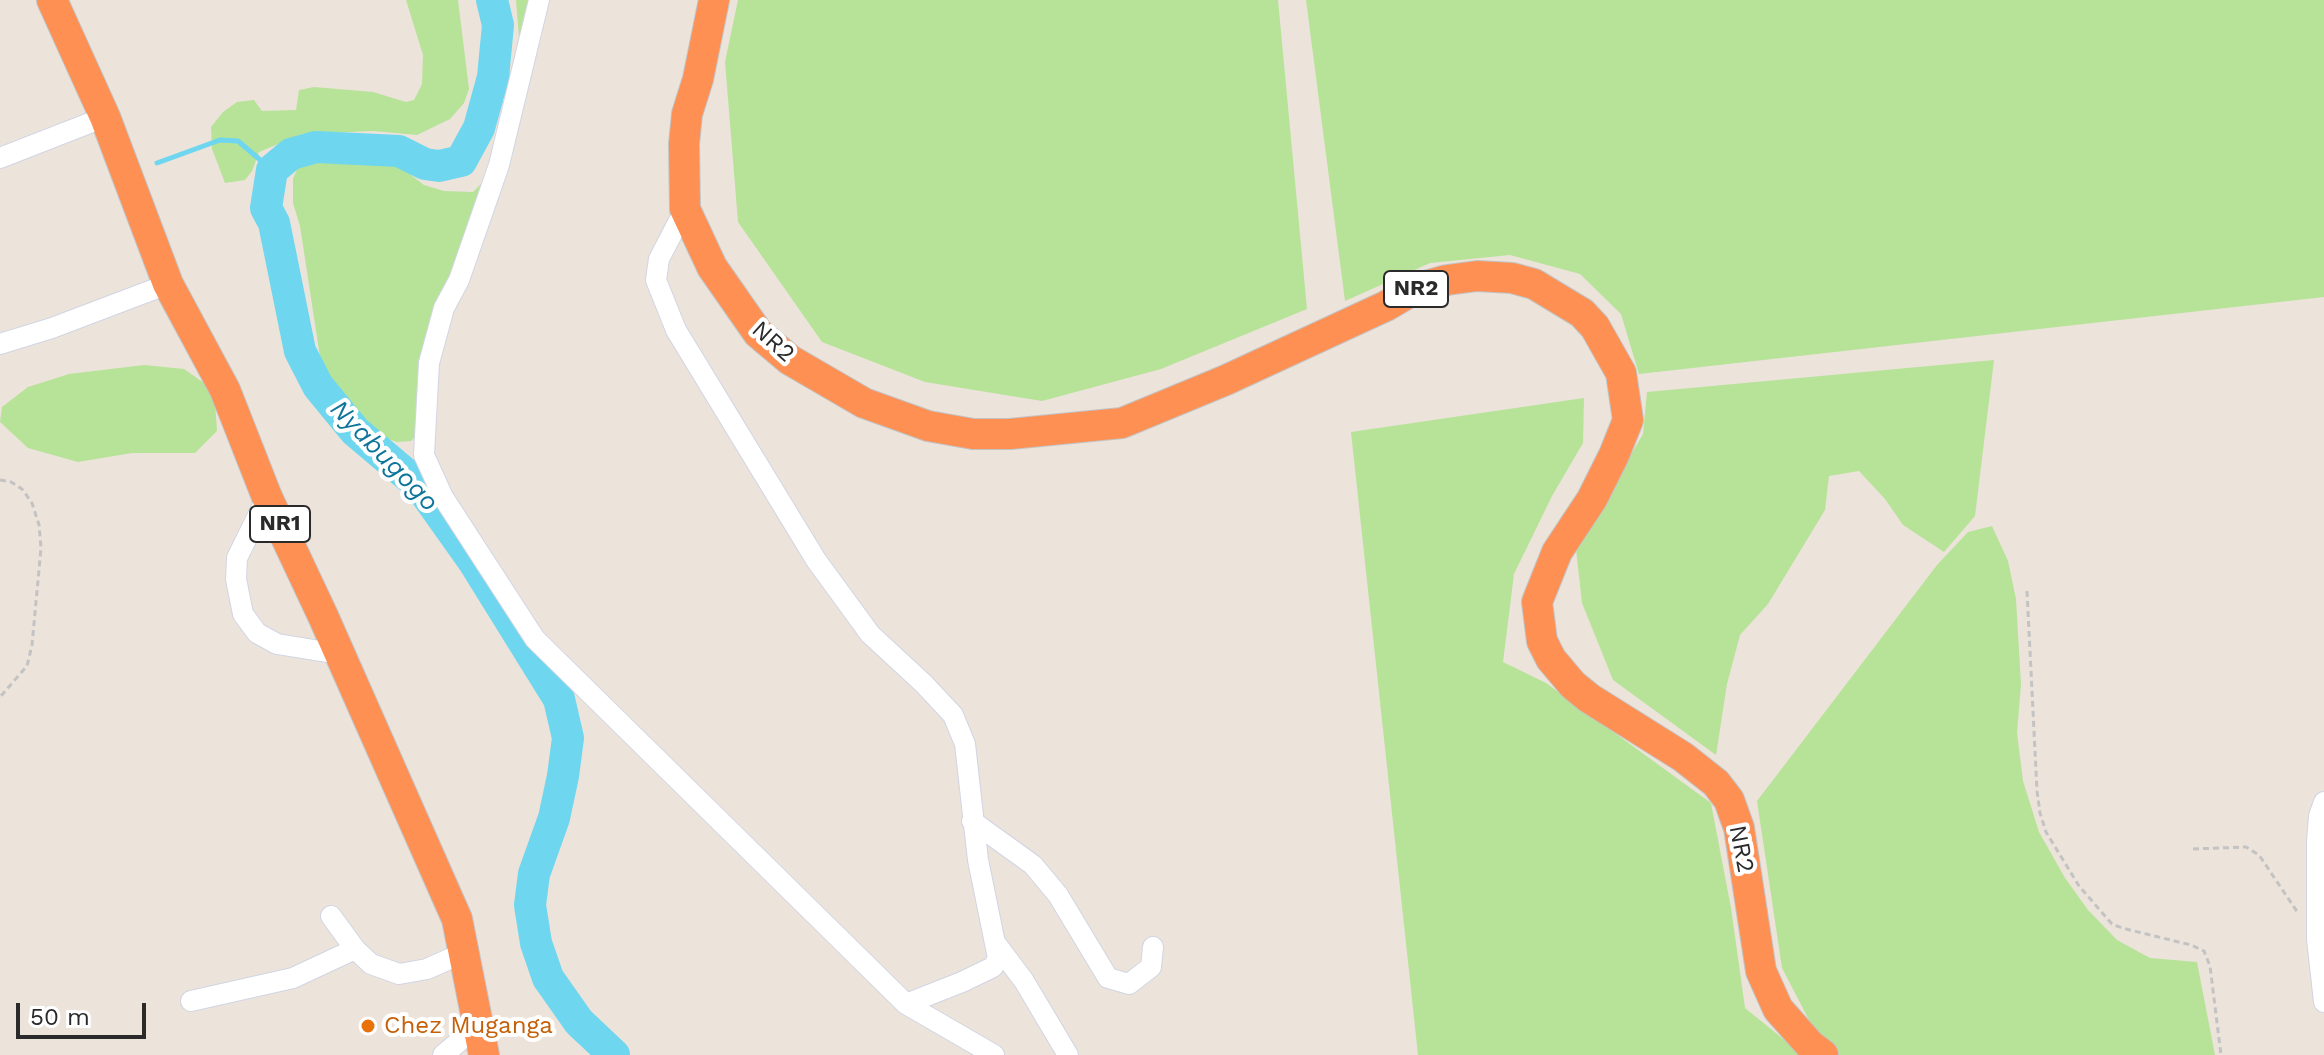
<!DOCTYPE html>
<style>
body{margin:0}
#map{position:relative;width:2324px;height:1055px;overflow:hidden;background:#ece3db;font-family:"Work Sans",sans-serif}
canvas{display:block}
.scale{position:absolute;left:16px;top:1003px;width:130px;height:36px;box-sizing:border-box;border:4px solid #2a2a2a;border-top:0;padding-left:10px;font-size:24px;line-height:28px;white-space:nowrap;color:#2a2a2a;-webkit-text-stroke:6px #fff;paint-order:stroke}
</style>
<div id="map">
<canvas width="2324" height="1055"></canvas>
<div class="scale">50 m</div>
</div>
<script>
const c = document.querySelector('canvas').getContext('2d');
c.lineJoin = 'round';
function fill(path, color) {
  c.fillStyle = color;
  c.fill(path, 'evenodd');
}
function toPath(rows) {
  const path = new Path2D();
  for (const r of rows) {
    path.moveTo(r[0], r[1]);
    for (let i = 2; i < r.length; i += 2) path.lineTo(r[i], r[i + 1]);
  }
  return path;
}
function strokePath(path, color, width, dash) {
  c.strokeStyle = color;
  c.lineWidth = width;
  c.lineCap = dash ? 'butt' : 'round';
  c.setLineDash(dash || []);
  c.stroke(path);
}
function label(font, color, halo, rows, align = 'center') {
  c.font = font + ' "Work Sans",sans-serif';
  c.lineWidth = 8;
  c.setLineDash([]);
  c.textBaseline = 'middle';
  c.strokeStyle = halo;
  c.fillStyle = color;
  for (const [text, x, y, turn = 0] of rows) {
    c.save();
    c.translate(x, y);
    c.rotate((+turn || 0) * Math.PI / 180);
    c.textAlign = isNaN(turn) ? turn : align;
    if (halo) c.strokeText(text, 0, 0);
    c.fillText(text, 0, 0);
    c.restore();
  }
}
fill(toPath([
 [406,0,458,0,469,89,464,103,450,119,417,135,373,131,302,134,259,152,252,171,245,180,225,183,212,149,211,127,223,112,237,102,254,100,262,111,296,110,299,90,314,87,373,92,406,102,414,100,422,84,423,55],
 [516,0,535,0,510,114,501,84,512,69,519,38],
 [738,0,1278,0,1307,309,1161,369,1042,401,925,382,822,342,738,222,725,62],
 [1306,0,2324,0,2324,297,1639,374,1621,314,1580,274,1510,255,1430,263,1345,301],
 [339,156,379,157,393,161,424,185,444,191,473,192,490,175,420,432,411,441,397,442,370,433,355,420,322,370,300,226,293,203,293,179,299,164,313,157],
 [1994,360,1975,516,1944,552,1903,525,1885,499,1859,471,1829,476,1825,510,1768,604,1740,635,1727,684,1716,755,1613,680,1582,603,1576,549,1643,434,1647,392],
 [144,365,184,369,204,383,215,402,217,431,195,453,132,453,78,462,28,448,0,422,2,407,28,387,69,374],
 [1584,398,1583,443,1552,496,1514,574,1503,662,1546,683,1711,803,1731,908,1745,1008,1803,1055,1418,1055,1351,432],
 [1992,526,2008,561,2016,599,2021,684,2017,733,2023,781,2039,832,2065,878,2088,910,2117,940,2150,958,2197,962,2215,1055,1832,1055,1811,1024,1782,968,1757,801,1937,565,1968,532]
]), '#b7e398');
strokePath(toPath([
 [157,163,220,140,238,141,272,170]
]), '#6ed6ee', 5);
strokePath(toPath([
 [492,0,498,25,493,77,479,128,461,161,439,166,425,164,399,151,316,147,291,154,272,170,266,208,274,223,300,351,318,386,355,431,420,486,474,562,559,699,568,738,563,776,554,818,534,874,530,905,536,943,548,978,579,1022,614,1055]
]), '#6ed6ee', 32);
const minor = toPath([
 [539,0,499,165,459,280,444,308,429,363,424,455,443,497,535,639,906,1004,994,1055],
 [0,158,105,117],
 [685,209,659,259,656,280,676,330,816,560,870,634,924,684,953,715,965,744,978,860,998,958,993,967,962,982,906,1004],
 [0,344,52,328,168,284],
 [267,497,237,558,236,579,243,614,257,633,277,644,339,654],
 [2324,802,2319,816,2317,841,2317,939,2324,1002],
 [972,821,1033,865,1058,895,1108,978,1129,984,1151,967,1153,947],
 [331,916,355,949,371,964,399,974,427,969,465,952],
 [997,945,1024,981,1068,1055],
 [191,1001,293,978,355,949],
 [443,1055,479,1025]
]);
const highway = toPath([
 [52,0,105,117,168,284,225,390,267,497,323,616,457,919,484,1055],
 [714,0,698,79,687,114,684,144,685,209,712,267,758,333,790,360,864,403,928,426,973,434,1010,434,1122,423,1226,380,1386,306,1415,289,1447,280,1477,276,1512,278,1534,284,1582,313,1595,327,1621,373,1628,420,1614,455,1592,499,1557,552,1537,602,1542,641,1551,659,1573,685,1589,698,1683,757,1716,783,1729,800,1739,828,1761,971,1778,1009,1810,1045,1823,1055]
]);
strokePath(minor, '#d1d5e3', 22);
strokePath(highway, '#c3c3c3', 32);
strokePath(toPath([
 [0,480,11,482,22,489,32,503,39,525,41,548,32,645,27,666,0,697],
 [2027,591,2037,791,2040,813,2046,832,2079,886,2112,924,2122,928,2191,945,2204,951,2210,966,2221,1055],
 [2193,849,2246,847,2259,855,2298,913]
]), '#c3c3c3', 3, [6, 4]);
strokePath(minor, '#fff', 20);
strokePath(highway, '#fe9054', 30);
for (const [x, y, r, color] of [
 [368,1026,8,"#e8710a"]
]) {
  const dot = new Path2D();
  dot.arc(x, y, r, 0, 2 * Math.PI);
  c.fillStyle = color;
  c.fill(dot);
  strokePath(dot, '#fff', 3);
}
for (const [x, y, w] of [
 [1416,289,64],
 [280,524,60]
]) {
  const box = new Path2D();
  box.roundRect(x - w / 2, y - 18, w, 36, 6);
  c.fillStyle = '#fff';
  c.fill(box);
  strokePath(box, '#2a2a2a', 2);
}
label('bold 22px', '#2a2a2a', null, [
 ["NR2",1416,289],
 ["NR1",280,524]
]);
label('24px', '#2a2a2a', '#fff', [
 ["NR2",773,342,42],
 ["NR2",1741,849,79]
]);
label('24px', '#c56008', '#fff', [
 ["Chez Muganga",384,1026]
], 'left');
label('italic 26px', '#0d759a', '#fff', [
 ["Nyabugogo",384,456,46]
]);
</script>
